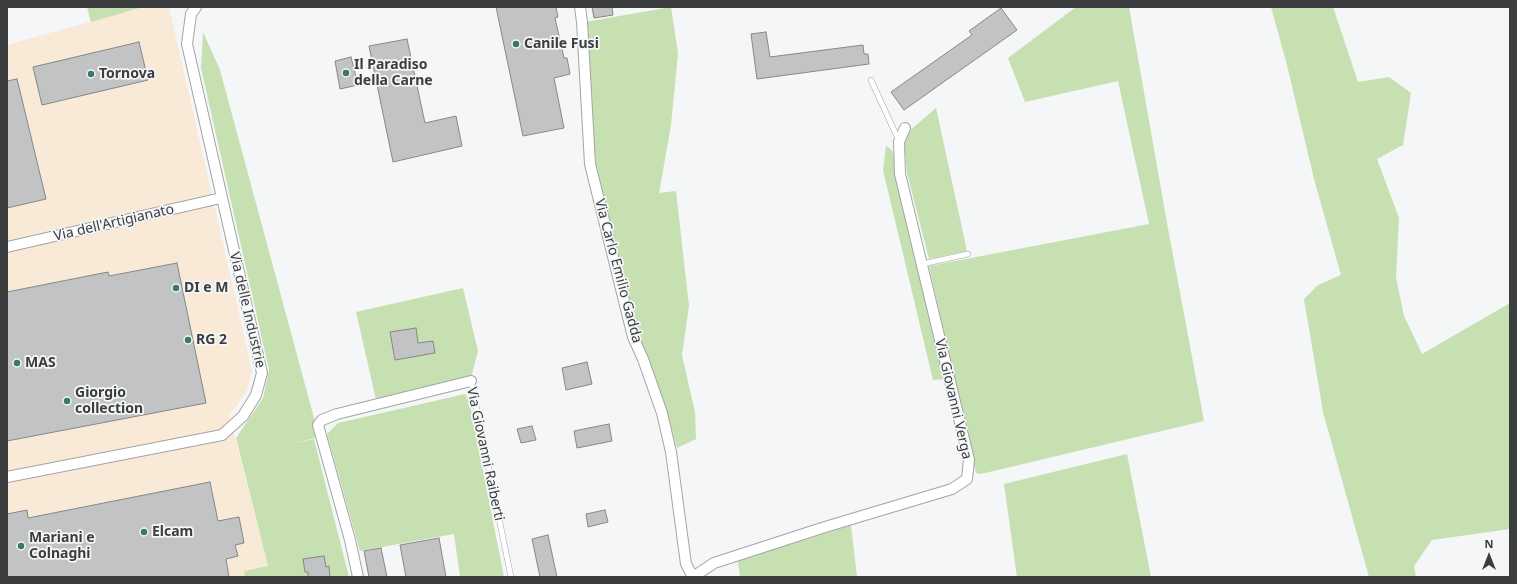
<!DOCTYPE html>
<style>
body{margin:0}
#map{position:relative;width:1517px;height:584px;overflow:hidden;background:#f4f6f8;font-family:"Noto Sans",sans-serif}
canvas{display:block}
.frame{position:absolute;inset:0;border:8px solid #3c3d3e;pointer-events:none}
.north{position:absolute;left:1469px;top:536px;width:40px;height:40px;-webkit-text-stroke:3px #f4f6f8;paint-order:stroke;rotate:0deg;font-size:11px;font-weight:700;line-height:16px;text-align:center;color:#3c3d3e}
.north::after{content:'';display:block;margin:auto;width:14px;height:18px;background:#3c3d3e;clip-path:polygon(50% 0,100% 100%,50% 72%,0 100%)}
</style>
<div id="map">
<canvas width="1517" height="584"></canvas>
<div class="frame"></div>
<div class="north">N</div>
</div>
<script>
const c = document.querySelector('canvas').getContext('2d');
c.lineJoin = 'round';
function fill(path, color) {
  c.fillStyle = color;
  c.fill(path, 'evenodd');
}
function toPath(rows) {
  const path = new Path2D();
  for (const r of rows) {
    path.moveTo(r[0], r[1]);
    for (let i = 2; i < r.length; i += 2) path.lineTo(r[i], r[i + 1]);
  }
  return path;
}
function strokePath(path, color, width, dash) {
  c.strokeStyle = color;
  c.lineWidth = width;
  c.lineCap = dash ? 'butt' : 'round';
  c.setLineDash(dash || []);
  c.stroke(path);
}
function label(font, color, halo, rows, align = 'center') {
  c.font = font + ' "Noto Sans",sans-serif';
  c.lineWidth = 3.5;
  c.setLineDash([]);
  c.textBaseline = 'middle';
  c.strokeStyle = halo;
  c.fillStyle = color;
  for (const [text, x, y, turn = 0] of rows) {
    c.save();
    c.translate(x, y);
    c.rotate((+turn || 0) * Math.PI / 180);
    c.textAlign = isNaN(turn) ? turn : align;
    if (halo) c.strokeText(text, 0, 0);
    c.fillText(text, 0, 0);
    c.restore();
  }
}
fill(toPath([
 [143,7,169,7,252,370,246,393,229,415,268,566,244,571,245,577,7,577,7,45]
]), '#f9e9d7');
fill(toPath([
 [87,7,143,7,91,22],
 [671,7,678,53,671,125,659,193,676,191,689,306,682,355,695,412,696,439,677,448,667,412,647,356,638,337,594,160,585,22],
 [1076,7,1129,7,1167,223,1204,421,981,474,976,473,929,266,1149,224,1118,81,1025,102,1008,58],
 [1271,7,1333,7,1358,82,1389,77,1411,93,1403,145,1377,159,1399,218,1396,277,1404,316,1422,354,1510,303,1510,529,1432,540,1414,566,1416,577,1369,577,1323,412,1304,299,1318,285,1341,275,1314,179,1287,65],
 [203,32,220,70,314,418,315,438,292,444,314,439,349,577,245,577,244,571,268,566,236,438,263,398,269,370,201,68],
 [936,108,967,251,929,259,907,173,904,142,909,131],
 [886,146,892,150,945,379,933,380,883,170],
 [463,288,478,351,469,385,377,404,356,312],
 [465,394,469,399,504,577,460,577,454,534,360,551,327,434,338,423],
 [1127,454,1151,577,1017,577,1004,484],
 [851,525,857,577,740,577,738,561]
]), '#c6e0b1');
const building = toPath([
 [496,7,556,7,558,17,555,18,564,58,567,58,570,74,554,78,564,128,523,136,496,7],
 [592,7,612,7,613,15,594,18,592,7],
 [1001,8,1017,30,904,110,891,92,972,35,969,31,1001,8],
 [766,32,770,57,863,45,864,54,868,54,869,64,757,79,751,34,766,32],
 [407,39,425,123,456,116,462,146,393,162,369,46,407,39],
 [139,42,148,80,42,105,33,67,139,42],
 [351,57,358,85,340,89,335,61,351,57],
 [17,79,46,199,7,208,7,81,17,79],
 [177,263,206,403,7,441,7,292,108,272,109,276,177,263],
 [416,328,418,343,433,341,435,353,395,360,390,332,416,328],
 [587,362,592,384,566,390,562,368,587,362],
 [609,424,612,441,577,448,574,431,609,424],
 [532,426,536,440,521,443,517,429,532,426],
 [210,482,218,521,239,517,244,543,235,545,238,556,226,559,229,577,7,577,7,514,27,510,28,518,210,482],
 [605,510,608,522,588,527,586,514,605,510],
 [548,535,557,577,540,577,532,539,548,535],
 [439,538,446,577,406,577,400,545,439,538],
 [381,548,387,577,369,577,364,551,381,548],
 [324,556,326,567,329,566,330,577,308,577,308,572,305,572,303,559,324,556]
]);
fill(building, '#c2c3c5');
strokePath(building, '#868789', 1);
const lane = toPath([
 [871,80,899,141],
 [922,264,968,254],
 [471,381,511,577]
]);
const street = toPath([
 [580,7,582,22,590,164,633,337,643,359,662,413,671,452,686,564,693,577],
 [7,247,221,198],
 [7,477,222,435,243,416,256,395,262,373,187,44,191,14,196,7],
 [358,577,350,540,318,425,322,420,337,414,471,381],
 [693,577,714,563,825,527,952,489,967,479,969,460,900,174,899,142,905,128]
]);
strokePath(lane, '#a3a4a6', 6);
strokePath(street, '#a3a4a6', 12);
strokePath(lane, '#fff', 5);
strokePath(street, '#fff', 10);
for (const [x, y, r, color] of [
 [516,44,4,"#3a7966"],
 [346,73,4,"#3a7966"],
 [91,74,4,"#3a7966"],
 [176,288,4,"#3a7966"],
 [188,340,4,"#3a7966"],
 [17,363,4,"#3a7966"],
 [67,401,4,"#3a7966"],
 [144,532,4,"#3a7966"],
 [21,546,4,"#3a7966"]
]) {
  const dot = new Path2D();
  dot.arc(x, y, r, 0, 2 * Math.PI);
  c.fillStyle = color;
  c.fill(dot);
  strokePath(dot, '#f4f6f8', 1.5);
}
label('bold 14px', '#3c3d3e', '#f4f6f8', [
 ["Canile Fusi",524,44],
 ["Il Paradiso",354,65],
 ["della Carne",354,81],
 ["Tornova",99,74],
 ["DI e M",184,288],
 ["RG 2",196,340],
 ["MAS",25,363],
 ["Giorgio",75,393],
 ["collection",75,409],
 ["Elcam",152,532],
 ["Mariani e",29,538],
 ["Colnaghi",29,554]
], 'left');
label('14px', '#3c3d3e', '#f4f6f8', [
 ["Via dell'Artigianato",114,223,-13],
 ["Via Carlo Emilio Gadda",618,271,75],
 ["Via delle Industrie",247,310,77],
 ["Via Giovanni Verga",953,399,77],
 ["Via Giovanni Raiberti",485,454,78]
]);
</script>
